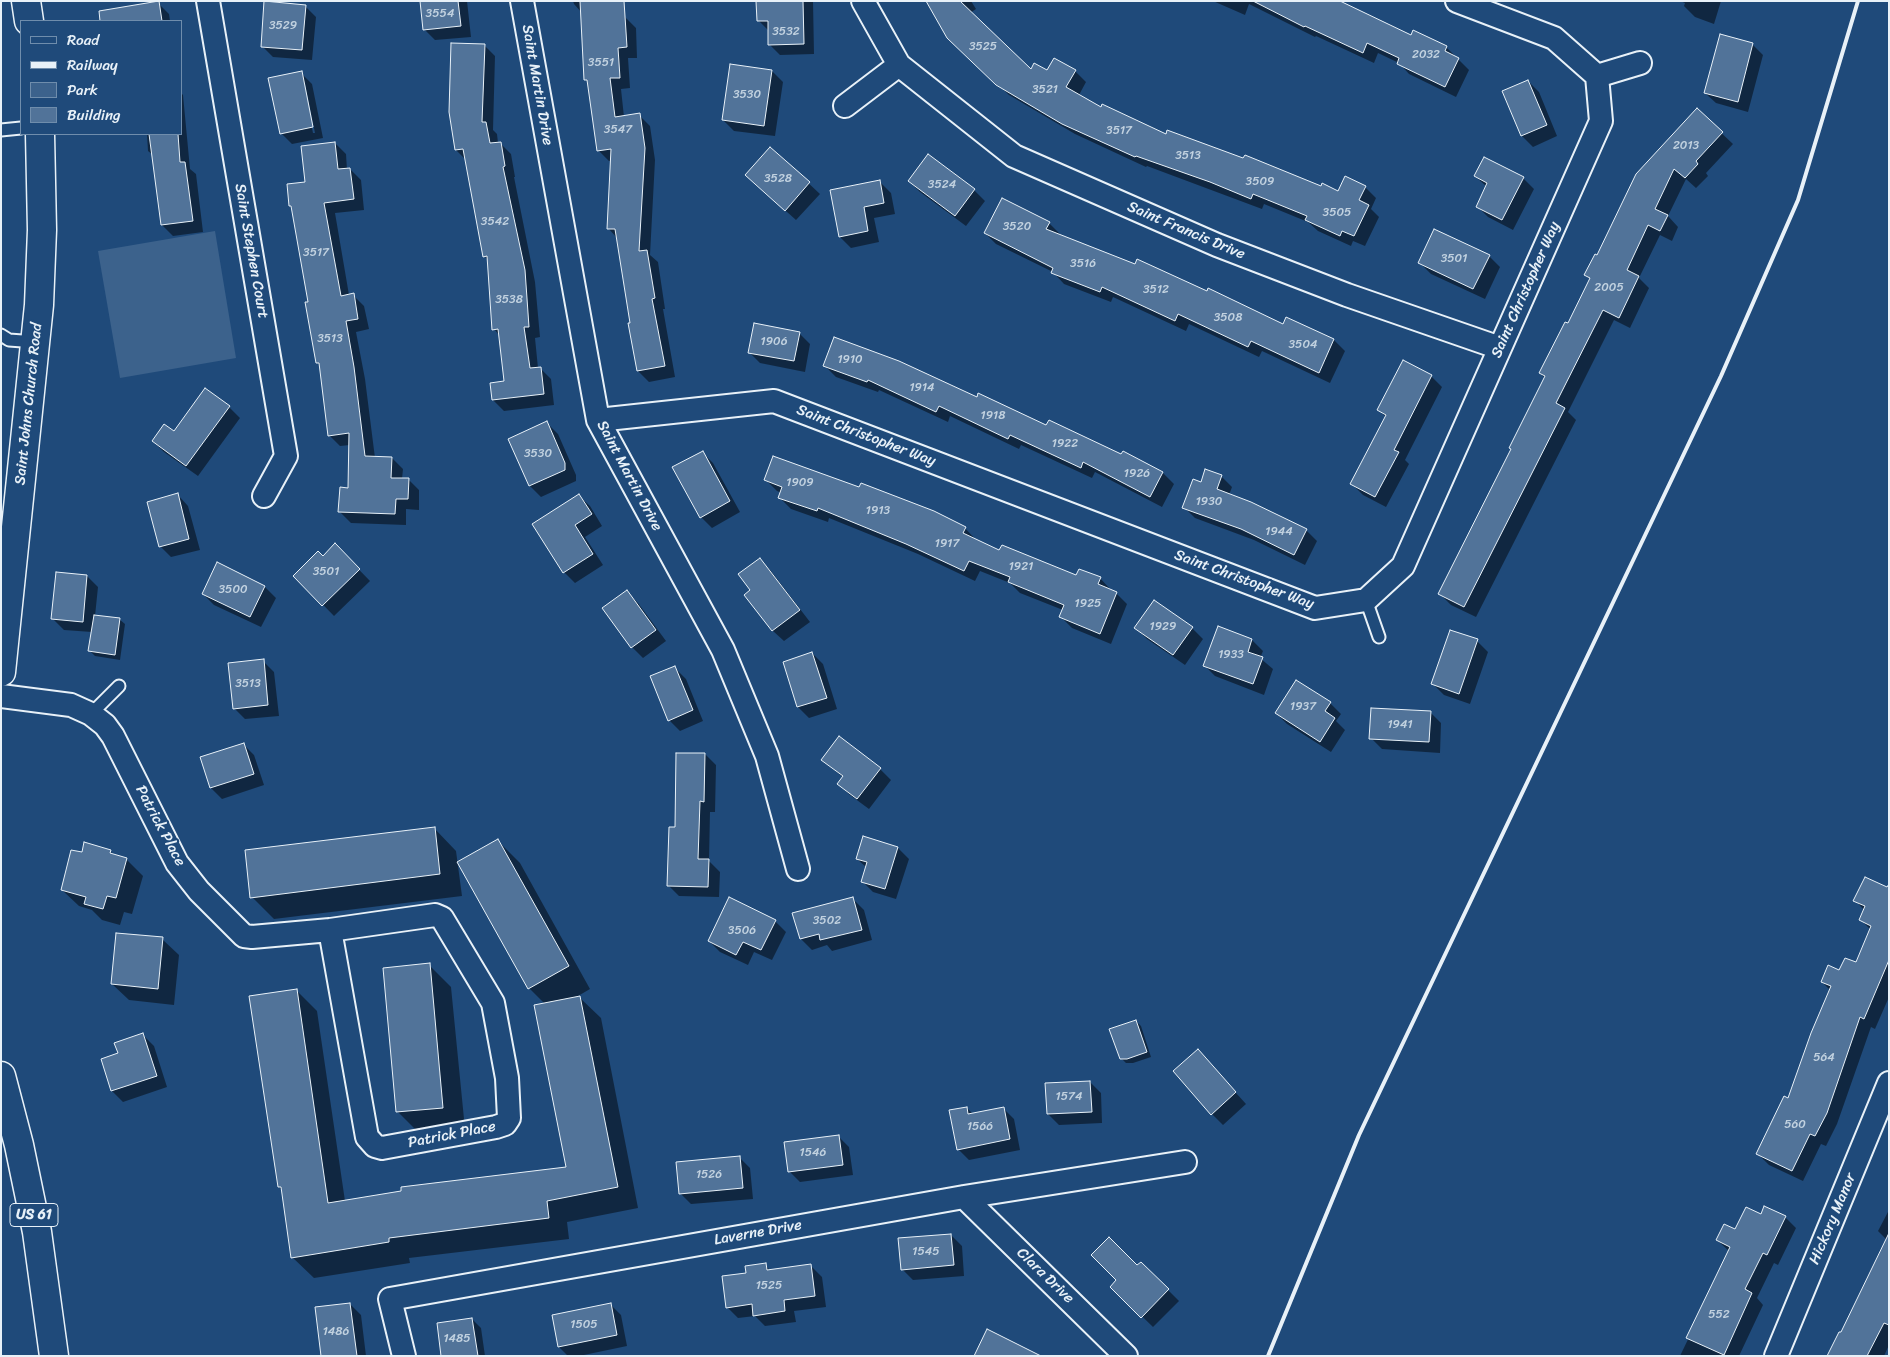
<!DOCTYPE html>
<style>
body{margin:0}
#map{position:relative;width:1890px;height:1357px;overflow:hidden;background:#1f4a7a;font-family:Sriracha,sans-serif}
canvas{display:block}
.frame{position:absolute;inset:0;border:2px solid #e8f1f8;pointer-events:none}
.legend{position:absolute;left:20px;top:20px;width:162px;height:115px;box-sizing:border-box;background:#1f4a7a;border:1px solid #6f8dac;margin:0;padding:6px 9px;list-style:none;font-size:15px;color:#e8f1f8}
.legend li{display:flex;align-items:center;gap:10px;height:25px}
.legend b{width:25px;border:1px solid #6f8dac}
</style>
<div id="map">
<canvas width="1890" height="1357"></canvas>
<div class="frame"></div>
<ul class="legend">
<li><b style="height:6px;background:#1f4a7a"></b>Road</li>
<li><b style="height:6px;background:#e8f1f8"></b>Railway</li>
<li><b style="height:14px;background:#3c628c"></b>Park</li>
<li><b style="height:14px;background:#517399"></b>Building</li>
</ul>
</div>
<script>
const c = document.querySelector('canvas').getContext('2d');
c.lineJoin = 'round';
function fill(path, color) {
  c.fillStyle = color;
  c.fill(path, 'evenodd');
}
function toPath(rows) {
  const path = new Path2D();
  for (const r of rows) {
    path.moveTo(r[0], r[1]);
    for (let i = 2; i < r.length; i += 2) path.lineTo(r[i], r[i + 1]);
  }
  return path;
}
function strokePath(path, color, width, dash) {
  c.strokeStyle = color;
  c.lineWidth = width;
  c.lineCap = dash ? 'butt' : 'round';
  c.setLineDash(dash || []);
  c.stroke(path);
}
function label(font, color, halo, rows, align = 'center') {
  c.font = font + ' Sriracha,sans-serif';
  c.lineWidth = 4.5;
  c.setLineDash([]);
  c.textBaseline = 'middle';
  c.strokeStyle = halo;
  c.fillStyle = color;
  for (const [text, x, y, turn = 0] of rows) {
    c.save();
    c.translate(x, y);
    c.rotate((+turn || 0) * Math.PI / 180);
    c.textAlign = isNaN(turn) ? turn : align;
    if (halo) c.strokeText(text, 0, 0);
    c.fillText(text, 0, 0);
    c.restore();
  }
}
fill(toPath([
 [215,231,236,358,120,378,98,251]
]), '#3c628c');
fill(toPath([
 [421,1,467,1,471,37,435,40,424,29],
 [573,1,616,1,625,17,636,28,637,58,628,58,630,88,621,89,624,117,639,115,650,126,655,160,650,255,658,262,665,309,663,309,675,377,649,382,638,371,617,238,608,228,611,161,609,161,598,150,589,83,585,79,582,13,574,4],
 [757,1,813,1,814,54,780,55,769,44,769,31,758,20],
 [927,1,971,1,976,9,970,13,1031,71,1075,71,1086,82,1079,95,1101,109,1166,136,1322,188,1338,192,1365,187,1376,198,1371,209,1379,217,1365,246,1353,241,1351,246,1318,231,1308,222,1264,204,1262,209,1147,166,1146,167,1075,134,1009,95,960,48],
 [1213,1,1324,1,1411,36,1446,47,1469,70,1456,97,1409,74,1399,63,1378,53,1374,63,1316,36,1315,37,1249,4,1245,15],
 [1680,1,1721,1,1714,24,1695,17,1684,6,1685,3],
 [158,3,169,14,170,21,104,21,102,12],
 [305,6,316,17,312,60,273,57,262,46],
 [1752,44,1763,55,1748,112,1716,103,1705,93],
 [484,45,495,56,493,130,497,134,498,143,500,143,511,154,515,177,514,177,535,282,540,337,535,338,538,368,540,368,551,379,554,405,504,411,493,400,505,382,499,335,494,329,488,260,484,256,466,160,456,150],
 [772,71,783,82,775,136,734,131,723,120],
 [301,73,312,84,323,138,292,144,281,133],
 [303,84,305,84,315,133,313,133],
 [1528,81,1539,92,1557,136,1533,147,1522,136],
 [181,93,183,95,190,169,196,174,203,232,173,236,162,225,153,155,148,151,147,134,181,134],
 [1697,110,1733,144,1706,173,1708,176,1696,188,1686,179,1668,216,1678,227,1672,241,1660,235,1639,278,1649,288,1630,328,1614,320,1568,412,1576,420,1476,617,1451,605,1440,594,1512,450,1545,378,1540,373,1569,325,1591,280,1586,275],
 [335,143,346,154,347,170,350,169,361,180,364,210,335,213,349,295,353,295,364,306,369,329,356,332,365,379,375,458,392,458,403,469,402,479,408,479,419,490,419,510,406,509,406,525,351,523,340,512,349,489,350,445,340,446,329,435,320,366,317,362,309,303,292,208,290,206],
 [771,148,820,194,796,220,758,186],
 [928,155,974,190,985,201,966,226,920,192,909,181],
 [1475,176,1523,178,1534,189,1513,230,1488,217,1477,206,1487,187],
 [880,182,891,193,895,214,874,218,879,242,851,248,840,237],
 [1049,223,1060,234,1059,236,1284,325,1287,318,1334,340,1345,351,1330,383,1262,351,1259,357,1189,324,1186,331,1113,297,1111,302,1064,284,1053,272,996,244,985,233],
 [1489,256,1500,267,1485,299,1431,274,1420,263],
 [799,333,810,344,805,372,760,363,749,352],
 [825,366,977,398,1122,456,1123,453,1163,473,1174,484,1162,507,1095,472,1092,478,1021,445,1019,449,950,416,948,422,879,390,878,392,836,377],
 [1431,376,1442,387,1405,460,1409,464,1386,507,1363,495,1352,484,1386,417,1379,410],
 [229,407,240,418,198,476,164,452,153,441],
 [547,423,558,434,576,475,576,481,541,497,530,486,509,439],
 [702,452,713,463,740,512,712,528,701,517],
 [1221,476,1232,487,1229,495,1306,530,1317,541,1305,565,1254,540,1195,518,1184,507,1201,484],
 [766,480,965,528,976,540,1000,552,1077,577,1100,578,1111,590,1116,593,1127,604,1111,644,1072,628,1061,617,1063,610,1020,593,1010,583,980,571,975,581,918,554,829,518,828,522,791,509,780,498,782,493,777,491],
 [178,495,188,506,200,550,171,557,160,546],
 [579,496,590,506,602,526,585,537,603,565,575,583,564,572],
 [335,545,370,581,334,616,295,576,323,558],
 [759,559,770,570,810,622,784,641,773,631,746,595,752,590],
 [87,576,98,587,95,616,119,619,125,624,120,660,95,656,90,651,92,632,64,630,53,619],
 [265,587,276,598,261,627,214,605,203,594],
 [627,592,638,603,666,641,643,658,632,647],
 [1136,628,1192,628,1203,639,1185,665,1147,639],
 [1451,631,1477,641,1488,652,1470,704,1444,695,1433,684],
 [1252,640,1263,651,1260,658,1273,669,1264,695,1215,676,1205,666],
 [812,653,823,664,837,709,809,718,798,707],
 [263,661,274,672,279,716,245,719,234,708],
 [675,668,686,679,703,721,680,731,669,720],
 [1330,703,1341,714,1336,721,1345,730,1331,752,1287,724,1276,713],
 [1430,712,1441,723,1440,753,1382,749,1371,738],
 [243,744,254,755,264,785,222,799,211,788,202,758],
 [705,754,716,765,715,812,710,812,709,861,720,872,719,897,679,896,668,885,676,829],
 [823,760,880,769,891,780,869,809,850,795,839,784,844,778],
 [434,828,456,851,462,896,274,919,252,897],
 [498,841,520,863,590,989,578,996,601,1018,638,1208,567,1222,569,1239,409,1258,410,1263,314,1278,292,1257,282,1190,279,1187,296,990,317,1011,345,1201,567,1168,545,1004,529,988],
 [898,848,909,859,896,899,873,892,862,881,867,868,857,859],
 [110,851,115,856,126,859,143,876,132,914,124,912,120,925,102,920,92,910,79,906,62,890,83,854],
 [1889,889,1889,997,1875,1029,1871,1027,1837,1124,1826,1146,1821,1144,1803,1181,1769,1165,1758,1154,1789,1100,1830,990,1822,982,1856,964,1871,930,1860,919,1864,910,1855,900],
 [853,899,864,910,872,940,832,951,827,945,812,950,801,939],
 [775,921,786,932,772,960,754,952,748,965,720,952,709,941],
 [162,939,179,955,174,1005,129,1000,112,984],
 [429,965,451,987,465,1129,420,1134,398,1112],
 [1136,1021,1141,1026,1151,1057,1133,1063,1126,1063,1121,1058],
 [143,1035,154,1046,167,1087,123,1102,112,1091,102,1060,119,1054],
 [1198,1051,1246,1104,1223,1125,1212,1114],
 [1090,1082,1101,1093,1102,1123,1059,1125,1048,1114],
 [967,1108,973,1114,1003,1108,1014,1119,1020,1150,969,1160,958,1149],
 [838,1136,849,1147,853,1175,800,1182,789,1171],
 [739,1157,750,1168,753,1199,691,1204,680,1193],
 [1889,1210,1889,1345,1884,1356,1829,1356,1841,1334,1887,1240,1878,1231],
 [1761,1215,1785,1217,1796,1228,1778,1265,1774,1263,1757,1298,1763,1305,1739,1356,1680,1356,1730,1252,1717,1240],
 [951,1235,962,1246,964,1276,913,1280,902,1269],
 [1141,1263,1179,1301,1153,1327,1112,1287],
 [765,1265,771,1271,811,1266,822,1277,826,1307,794,1311,796,1322,765,1326,755,1316,738,1318,727,1307],
 [350,1304,361,1315,366,1356,322,1356],
 [610,1304,621,1315,627,1346,579,1356,568,1356,559,1347],
 [472,1319,481,1328,485,1356,443,1356]
]), '#0007');
const building = toPath([
 [159,1,162,21,100,21,99,11,159,1],
 [264,1,306,5,302,50,261,47,264,1],
 [420,1,458,1,461,26,423,30,420,1],
 [580,1,624,1,627,47,618,48,620,78,610,78,615,117,640,113,645,148,639,251,647,250,655,298,652,299,665,366,637,371,628,323,630,323,615,229,607,229,611,149,597,151,587,80,584,80,580,1],
 [756,1,803,1,804,44,768,45,768,21,757,21,756,1],
 [926,1,960,1,1031,69,1034,63,1047,70,1054,58,1076,70,1066,87,1101,107,1102,104,1166,134,1167,130,1243,158,1245,155,1321,186,1322,183,1338,191,1345,176,1366,186,1359,200,1369,205,1354,236,1342,231,1340,236,1305,220,1307,216,1253,194,1251,199,1210,182,1136,156,1135,157,1062,124,996,85,947,38,926,1],
 [1253,1,1340,1,1411,35,1413,30,1447,46,1445,51,1459,58,1445,87,1397,64,1399,58,1367,43,1363,53,1305,26,1304,27,1253,1],
 [1720,34,1753,43,1738,102,1704,93,1720,34],
 [451,43,485,44,482,122,486,122,490,143,501,142,505,166,503,167,525,270,529,327,524,327,530,368,541,367,544,394,492,400,490,383,504,381,498,329,492,330,487,256,483,257,463,149,455,150,449,112,451,43],
 [730,64,772,70,764,126,722,120,730,64],
 [302,71,313,127,280,134,268,78,302,71],
 [1528,80,1547,125,1521,136,1502,91,1528,80],
 [1697,108,1723,132,1696,161,1698,164,1685,178,1674,169,1655,209,1668,215,1660,231,1648,225,1627,270,1639,276,1619,318,1603,310,1556,403,1565,408,1464,607,1438,594,1511,449,1509,448,1545,376,1539,373,1565,322,1568,323,1590,278,1584,275,1595,254,1597,255,1636,174,1697,108],
 [149,134,178,134,180,162,185,162,193,221,161,225,149,134],
 [335,142,338,169,350,168,354,199,324,203,341,296,354,293,358,319,346,321,354,367,365,456,392,457,391,478,409,478,408,499,396,499,395,514,338,512,340,487,348,488,349,433,328,436,319,363,316,363,305,302,308,302,291,206,289,206,287,184,305,182,301,146,335,142],
 [770,147,810,182,785,211,745,175,770,147],
 [928,154,975,189,955,216,908,181,928,154],
 [1484,157,1524,177,1502,220,1476,207,1487,183,1474,176,1484,157],
 [880,180,884,203,864,207,868,231,839,237,830,190,880,180],
 [1002,198,1050,222,1046,229,1135,264,1137,259,1207,291,1208,288,1283,324,1286,317,1334,339,1319,373,1251,341,1248,347,1178,314,1175,321,1102,287,1100,292,1051,273,1053,268,984,233,1002,198],
 [1434,229,1490,255,1473,289,1418,263,1434,229],
 [754,323,800,332,794,361,748,353,754,323],
 [834,337,899,361,977,397,978,393,1046,425,1049,420,1121,454,1123,451,1163,472,1150,497,1083,462,1081,468,1010,435,1008,439,939,406,936,412,868,380,867,382,823,366,834,337],
 [1403,360,1432,375,1394,450,1399,452,1375,497,1350,484,1386,415,1377,410,1403,360],
 [205,388,230,406,186,466,152,441,164,424,174,431,205,388],
 [547,421,565,463,565,470,529,486,508,439,547,421],
 [703,451,730,501,700,518,672,467,703,451],
 [773,456,859,487,861,483,934,511,966,527,963,533,999,550,1002,545,1076,575,1079,569,1101,577,1098,584,1117,592,1100,634,1059,617,1064,605,1008,582,1010,577,969,561,964,571,906,544,818,508,817,511,778,498,782,487,764,480,773,456],
 [1205,469,1222,475,1217,489,1251,502,1307,529,1294,555,1241,529,1182,508,1193,479,1201,482,1205,469],
 [178,493,189,539,159,547,147,502,178,493],
 [579,494,592,514,575,525,593,554,563,573,532,524,579,494],
 [335,543,360,569,322,606,293,576,318,551,323,556,335,543],
 [760,558,800,610,772,631,744,595,750,590,738,574,760,558],
 [217,562,265,586,250,617,202,594,217,562],
 [56,572,87,575,83,622,51,619,56,572],
 [627,590,656,630,631,648,602,608,627,590],
 [1154,600,1193,627,1173,655,1134,628,1154,600],
 [94,615,120,618,115,655,88,651,94,615],
 [1218,626,1252,639,1248,652,1263,657,1253,684,1203,666,1218,626],
 [1450,630,1478,639,1459,694,1431,684,1450,630],
 [812,652,827,698,797,707,783,662,812,652],
 [264,659,268,705,233,709,228,663,264,659],
 [675,666,693,710,668,721,650,676,675,666],
 [1296,680,1331,702,1325,711,1335,718,1320,742,1275,713,1296,680],
 [1371,708,1431,711,1429,742,1369,739,1371,708],
 [839,736,881,768,857,799,837,784,843,776,821,760,839,736],
 [244,743,254,774,210,788,200,757,244,743],
 [676,753,705,753,704,802,700,801,698,859,709,859,708,887,667,886,669,827,675,827,676,753],
 [435,827,440,874,250,898,245,850,435,827],
 [863,836,898,847,885,889,861,882,867,862,856,859,863,836],
 [498,839,569,966,528,989,457,862,498,839],
 [84,842,111,850,110,853,127,858,116,898,107,896,103,909,84,904,86,897,61,890,71,850,82,852,84,842],
 [1865,877,1887,887,1889,884,1889,960,1864,1019,1860,1017,1827,1113,1815,1136,1810,1134,1792,1171,1756,1154,1784,1096,1788,1098,1811,1033,1831,986,1821,982,1828,965,1839,970,1845,958,1856,962,1871,926,1859,920,1865,906,1853,901,1865,877],
 [729,897,776,920,761,950,743,942,736,955,708,941,729,897],
 [853,897,862,930,820,940,819,934,800,939,792,913,853,897],
 [116,933,163,937,158,989,111,984,116,933],
 [430,963,443,1108,396,1112,383,968,430,963],
 [297,989,328,1203,401,1191,401,1187,566,1167,534,1005,580,996,618,1187,547,1201,549,1218,389,1238,389,1242,291,1258,281,1187,278,1187,249,996,297,989],
 [1136,1020,1147,1052,1127,1059,1120,1059,1109,1029,1136,1020],
 [143,1033,157,1076,111,1091,101,1059,118,1053,114,1043,143,1033],
 [1198,1049,1236,1092,1211,1115,1173,1071,1198,1049],
 [1090,1081,1092,1112,1047,1114,1045,1083,1090,1081],
 [967,1107,968,1114,1004,1107,1010,1139,957,1150,949,1110,967,1107],
 [839,1135,843,1165,788,1172,784,1142,839,1135],
 [740,1156,743,1188,679,1194,676,1162,740,1156],
 [1764,1206,1786,1216,1767,1255,1763,1253,1745,1289,1752,1293,1724,1355,1686,1338,1730,1247,1716,1240,1724,1224,1735,1229,1746,1207,1761,1214,1764,1206],
 [1889,1233,1889,1325,1884,1323,1867,1356,1827,1356,1839,1332,1841,1332,1889,1233],
 [951,1234,954,1265,901,1270,898,1238,951,1234],
 [1109,1237,1137,1265,1141,1262,1169,1289,1141,1318,1110,1287,1116,1280,1091,1255,1109,1237],
 [766,1263,767,1270,811,1264,815,1296,784,1300,785,1311,753,1316,752,1304,726,1308,722,1276,746,1273,745,1266,766,1263],
 [350,1303,357,1356,321,1356,315,1307,350,1303],
 [611,1303,617,1335,558,1347,552,1315,611,1303],
 [472,1318,478,1356,441,1356,437,1323,472,1318],
 [987,1329,1041,1356,974,1356,987,1329]
]);
fill(building, '#517399');
strokePath(building, '#e8f1f8', 1);
const service = toPath([
 [1,130,21,128],
 [1,335,9,340,36,342],
 [1366,600,1379,637],
 [91,714,119,686]
]);
const minor = toPath([
 [208,1,286,456,264,496],
 [522,1,598,420,723,650,767,756,798,869],
 [863,1,899,65,1014,156,1217,245,1347,295,1500,348],
 [1597,76,1640,63],
 [845,106,899,65],
 [598,420,774,401,1315,608,1366,600,1403,566,1601,121,1597,76,1554,38,1457,1],
 [1,696,71,705,91,714,105,725,113,736,177,863,199,891,244,936,252,937,330,930,435,915,442,918,493,1003,507,1078,509,1118,505,1124,496,1127,382,1148,375,1146,367,1137,330,930],
 [964,1197,1126,1356],
 [404,1356,390,1299,964,1197,1185,1162],
 [1776,1356,1889,1083]
]);
const tertiary = toPath([
 [26,1,29,21],
 [1,672,39,305,42,230,40,134]
]);
const primary = toPath([
 [1,1076,19,1145,37,1232,54,1356]
]);
strokePath(service, '#e8f1f8', 15);
strokePath(minor, '#e8f1f8', 26);
strokePath(tertiary, '#e8f1f8', 31);
strokePath(primary, '#e8f1f8', 31);
strokePath(service, '#1f4a7a', 11);
strokePath(minor, '#1f4a7a', 22);
strokePath(tertiary, '#1f4a7a', 28);
strokePath(primary, '#1f4a7a', 28);
strokePath(toPath([
 [1268,1356,1359,1135,1721,376,1798,200,1858,1]
]), '#e8f1f8', 4);
label('12px', '#c2d2e0', null, [
 ["3554",440,14],
 ["3529",283,26],
 ["3532",786,32],
 ["3525",983,47],
 ["2032",1426,55],
 ["3551",601,63],
 ["3521",1045,90],
 ["3530",747,95],
 ["3547",618,130],
 ["3517",1119,131],
 ["2013",1686,146],
 ["3513",1188,156],
 ["3528",778,179],
 ["3509",1260,182],
 ["3524",942,185],
 ["3505",1337,213],
 ["3542",495,222],
 ["3520",1017,227],
 ["3517",316,253],
 ["3501",1454,259],
 ["3516",1083,264],
 ["2005",1609,288],
 ["3512",1156,290],
 ["3538",509,300],
 ["3508",1228,318],
 ["3513",330,339],
 ["1906",774,342],
 ["3504",1303,345],
 ["1910",850,360],
 ["1914",922,388],
 ["1918",993,416],
 ["1922",1065,444],
 ["3530",538,454],
 ["1926",1137,474],
 ["1909",800,483],
 ["1930",1209,502],
 ["1913",878,511],
 ["1944",1279,532],
 ["1917",947,544],
 ["1921",1021,567],
 ["3501",326,572],
 ["3500",233,590],
 ["1925",1088,604],
 ["1929",1163,627],
 ["1933",1231,655],
 ["3513",248,684],
 ["1937",1303,707],
 ["1941",1400,725],
 ["3502",827,921],
 ["3506",742,931],
 ["564",1824,1058],
 ["1574",1069,1097],
 ["560",1795,1125],
 ["1566",980,1127],
 ["1546",813,1153],
 ["1526",709,1175],
 ["1545",926,1252],
 ["1525",769,1286],
 ["552",1719,1315],
 ["1505",584,1325],
 ["1486",336,1332],
 ["1485",457,1339]
]);
for (const [x, y, w] of [
 [34,1215,48]
]) {
  const box = new Path2D();
  box.roundRect(x - w / 2, y - 11.5, w, 23, 4);
  c.fillStyle = '#1f4a7a';
  c.fill(box);
  strokePath(box, '#e8f1f8', 1);
}
label('bold 14px', '#e8f1f8', null, [
 ["US 61",34,1215]
]);
label('15px', '#e8f1f8', '#1f4a7a', [
 ["Saint Martin Drive",537,85,80],
 ["Saint Francis Drive",1186,231,23],
 ["Saint Stephen Court",251,251,80],
 ["Saint Christopher Way",1526,290,-66],
 ["Saint Johns Church Road",29,404,-84],
 ["Saint Christopher Way",866,436,21],
 ["Saint Martin Drive",629,476,62],
 ["Saint Christopher Way",1244,580,20],
 ["Patrick Place",160,826,62],
 ["Patrick Place",452,1135,-11],
 ["Hickory Manor",1833,1219,-67],
 ["Laverne Drive",758,1233,-10],
 ["Clara Drive",1045,1276,44]
]);
</script>
